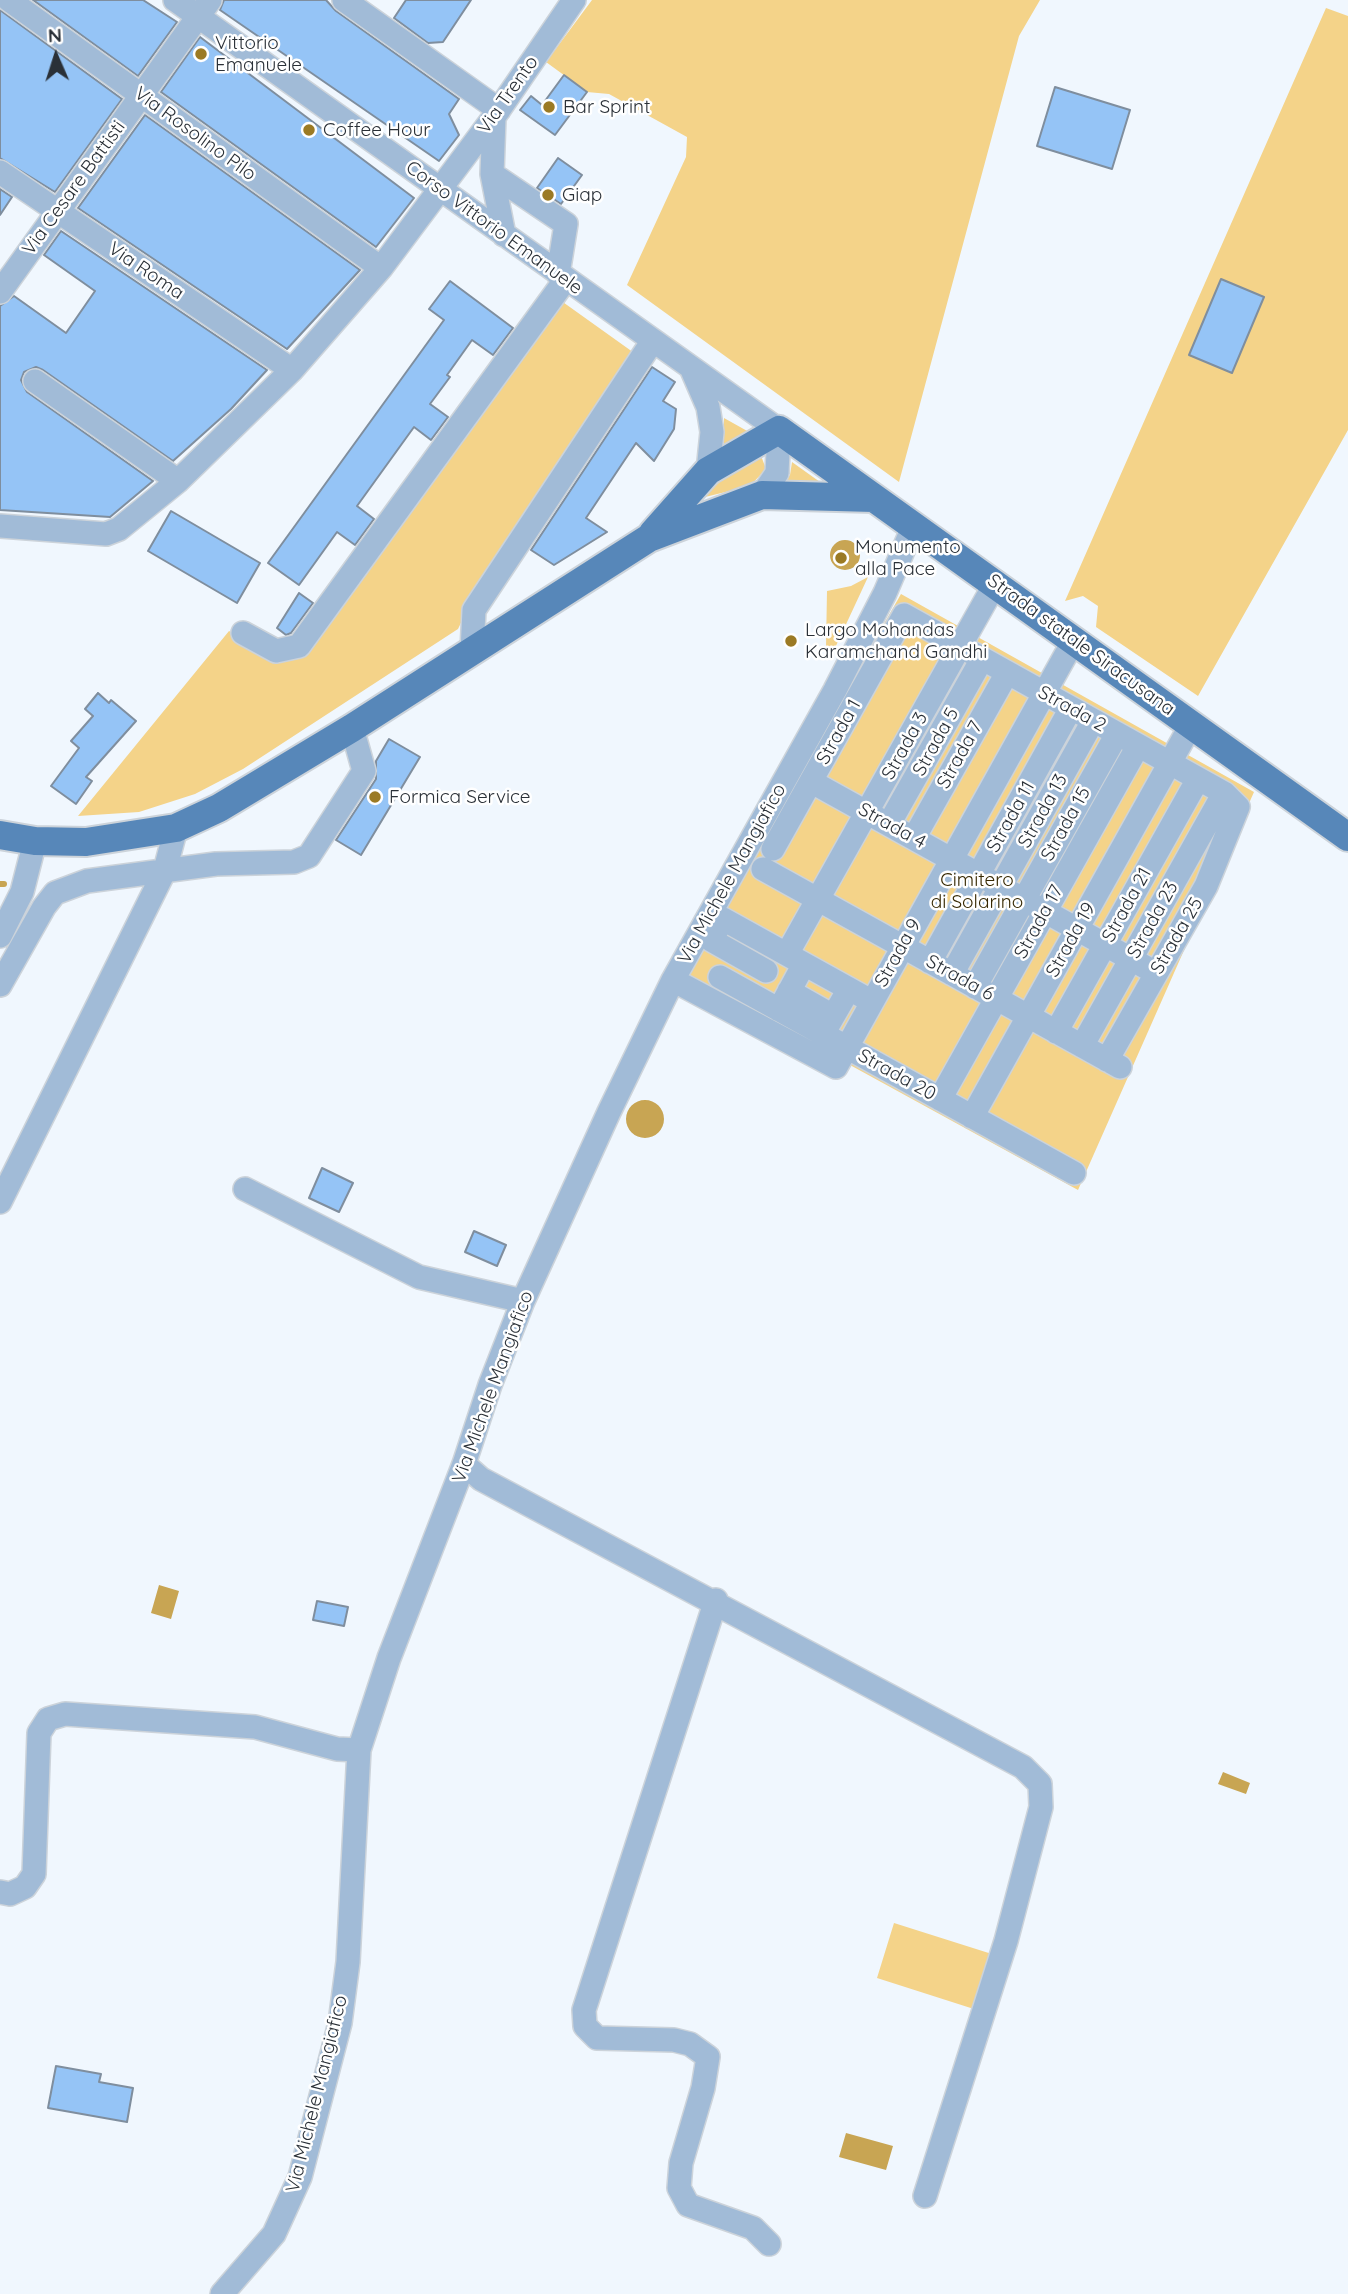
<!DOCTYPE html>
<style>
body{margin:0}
#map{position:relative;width:1348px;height:2294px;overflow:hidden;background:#f0f7fe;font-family:Quicksand,sans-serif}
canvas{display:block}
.north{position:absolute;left:21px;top:21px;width:70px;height:70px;-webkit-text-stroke:5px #fff;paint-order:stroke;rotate:357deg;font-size:19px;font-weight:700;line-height:28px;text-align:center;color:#2a3037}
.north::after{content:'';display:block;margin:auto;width:24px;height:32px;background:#2a3037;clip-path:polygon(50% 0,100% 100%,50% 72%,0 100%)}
</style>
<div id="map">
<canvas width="1348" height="2294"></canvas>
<div class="north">N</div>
</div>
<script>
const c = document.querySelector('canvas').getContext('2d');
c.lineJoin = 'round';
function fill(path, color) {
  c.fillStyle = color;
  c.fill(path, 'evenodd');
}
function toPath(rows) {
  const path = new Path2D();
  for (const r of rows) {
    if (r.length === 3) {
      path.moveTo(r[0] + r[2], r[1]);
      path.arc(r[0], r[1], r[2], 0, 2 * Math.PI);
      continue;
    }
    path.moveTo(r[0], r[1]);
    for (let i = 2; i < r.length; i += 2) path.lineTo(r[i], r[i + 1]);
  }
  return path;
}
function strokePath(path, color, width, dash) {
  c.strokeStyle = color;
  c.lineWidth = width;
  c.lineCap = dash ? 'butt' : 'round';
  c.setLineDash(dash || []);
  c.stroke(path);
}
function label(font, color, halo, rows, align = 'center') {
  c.font = font + ' Quicksand,sans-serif';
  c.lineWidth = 5;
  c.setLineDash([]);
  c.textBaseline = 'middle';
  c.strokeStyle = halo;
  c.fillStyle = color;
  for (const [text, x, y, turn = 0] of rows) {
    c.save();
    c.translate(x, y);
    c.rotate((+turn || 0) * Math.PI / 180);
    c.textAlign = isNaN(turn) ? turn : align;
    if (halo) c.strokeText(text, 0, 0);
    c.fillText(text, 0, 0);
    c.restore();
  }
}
fill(toPath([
 [592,0,1040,0,1019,36,899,482,627,285,686,157,687,137,609,94,587,92,546,62],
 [1326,8,1348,16,1348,430,1198,696,1096,627,1098,606,1083,596,1065,601],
 [560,300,637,355,468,608,458,629,243,769,195,794,139,812,78,816,229,631,283,658],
 [724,418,749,432,724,450],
 [760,453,766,469,750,486,701,498,751,455],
 [792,462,820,482,783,481,790,475],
 [868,577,835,648,826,647,827,591,851,586],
 [901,594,1254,792,1078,1190,684,974],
 [894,1923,995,1955,977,2010,877,1978]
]), '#f4d389');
fill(toPath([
 [845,555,15],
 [645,1119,19],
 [159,1585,179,1591,171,1619,151,1613],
 [1223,1772,1250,1783,1246,1794,1218,1784],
 [846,2133,893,2146,886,2170,839,2157]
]), '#c8a553');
strokePath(toPath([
 [0,884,4,884]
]), '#c8a553', 6);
const building = toPath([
 [33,0,143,0,177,22,138,76,33,0],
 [224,0,326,0,336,11,459,99,449,114,459,135,439,161,220,10,224,0],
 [406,0,471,0,443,42,428,43,394,18,406,0],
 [0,10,122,99,55,192,0,158,0,10],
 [200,37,414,198,376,247,161,92,200,37],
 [564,75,587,92,555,135,520,110,531,96,542,105,564,75],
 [1055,87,1130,110,1112,169,1037,146,1055,87],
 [145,115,360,270,287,349,78,208,145,115],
 [558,158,582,175,561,204,537,188,558,158],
 [0,189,12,197,0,215,0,189],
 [61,231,267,370,231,409,173,461,43,370,36,367,24,372,21,380,27,392,153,481,110,517,0,510,0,306,14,296,66,333,95,291,44,255,61,231],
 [1221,279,1264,297,1232,373,1189,355,1221,279],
 [450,281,513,328,493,355,472,340,447,375,450,377,430,404,448,417,431,440,414,427,357,506,374,519,355,545,337,532,299,585,268,563,444,320,429,309,450,281],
 [652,367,675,382,663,401,676,409,674,429,654,461,636,443,586,518,607,532,554,565,531,550,652,367],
 [171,511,260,563,237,603,148,551,171,511],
 [299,593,313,603,291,633,286,635,277,628,299,593],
 [98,693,109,703,111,700,136,721,86,777,92,781,76,804,51,786,79,748,71,741,93,716,85,709,98,693],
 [389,739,420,757,361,855,336,840,376,779,376,761,389,739],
 [322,1168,353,1183,339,1212,309,1198,322,1168],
 [474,1231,506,1245,497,1266,465,1252,474,1231],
 [317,1601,348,1607,344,1626,313,1620,317,1601],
 [56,2066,101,2074,99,2082,133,2088,127,2122,48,2108,56,2066]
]);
fill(building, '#95c4f6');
strokePath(building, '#7f8e9e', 2);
const minor = toPath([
 [9,0,381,268],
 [175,0,779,430,777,473,762,495],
 [344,0,499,110],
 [494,117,492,174,504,235],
 [0,172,292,370],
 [492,174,566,224,558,274],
 [0,292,210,0],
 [692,370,708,407,712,432,708,471],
 [35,381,178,481],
 [0,526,106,534,119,529,178,481,292,370,381,268,494,117,574,0],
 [243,633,276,651,299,646,566,279],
 [472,651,474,610,652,342],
 [812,782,1156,973],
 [889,824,982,659],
 [914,838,1007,673],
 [773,849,904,615,1224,793,1238,807,1206,886,1107,1060],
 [763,869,1120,1067],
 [0,936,22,892,35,841],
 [787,954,995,584],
 [930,962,1071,708],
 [766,971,711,940,723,919,871,1001],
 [952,974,1093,721],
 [720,977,1074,1173],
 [673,980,836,1067,1074,640],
 [0,985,44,907,55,893,87,881,216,864,294,862,309,856,364,771,352,728],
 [975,987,1117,734],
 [789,991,833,1016],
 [779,1010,804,964],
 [1056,1032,1198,779],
 [823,1034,849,989],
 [1082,1046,1224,793],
 [940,1099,1138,746],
 [972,1117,1191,725],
 [245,1189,419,1277,523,1301],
 [0,1202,165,870,176,828],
 [464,1464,481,1479,1023,1767,1040,1784,1041,1807,1006,1941,925,2196],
 [716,1600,584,2010,585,2026,597,2038,674,2040,690,2044,708,2057,703,2088,681,2163,679,2188,688,2205,753,2228,769,2244],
 [0,1892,10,1894,25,1887,34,1874,39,1733,48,1719,65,1714,255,1727,337,1749,359,1750],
 [222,2294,274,2234,300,2177,340,2023,348,1962,359,1750,389,1658,464,1464,490,1385,523,1301,609,1112,673,980,835,690,885,593,914,525]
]);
const major = toPath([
 [653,533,708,471,779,430,1348,837],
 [0,835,35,841,86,842,176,828,219,808,352,728,649,538,762,495,874,498]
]);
strokePath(minor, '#ccd3da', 26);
strokePath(major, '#ccd3da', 32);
strokePath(minor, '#a1bbd7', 23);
strokePath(major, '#5787b9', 28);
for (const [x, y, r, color] of [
 [201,54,7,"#9b7a24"],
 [549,107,7,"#9b7a24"],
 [309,130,7,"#9b7a24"],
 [548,195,7,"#9b7a24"],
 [841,558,7,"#9b7a24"],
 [791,641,7,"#9b7a24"],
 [375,797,7,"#9b7a24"]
]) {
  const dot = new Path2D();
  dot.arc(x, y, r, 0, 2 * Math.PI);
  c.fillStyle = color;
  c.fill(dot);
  strokePath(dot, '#fff', 2.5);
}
label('19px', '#2a3037', '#fff', [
 ["Vittorio",215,43],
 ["Emanuele",215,65],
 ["Bar Sprint",563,107],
 ["Coffee Hour",323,130],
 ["Giap",562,195],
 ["Monumento",855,547],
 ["alla Pace",855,569],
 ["Largo Mohandas",805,630],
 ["Karamchand Gandhi",805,652],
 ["Formica Service",389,797]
], 'left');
label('19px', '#2a3037', '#fff', [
 ["Via Trento",508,95,-55],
 ["Via Rosolino Pilo",195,134,36],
 ["Via Cesare Battisti",74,188,-54],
 ["Corso Vittorio Emanuele",494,228,36],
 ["Via Roma",146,271,34],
 ["Strada statale Siracusana",1081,645,36],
 ["Strada 2",1072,709,29],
 ["Strada 1",839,732,-61],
 ["Strada 5",936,742,-61],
 ["Strada 3",905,746,-61],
 ["Strada 7",960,755,-61],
 ["Strada 13",1043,811,-61],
 ["Strada 11",1011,817,-61],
 ["Strada 15",1066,824,-61],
 ["Strada 4",892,826,29],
 ["Via Michele Mangiafico",732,874,-61],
 ["Strada 21",1127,905,-61],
 ["Strada 23",1153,920,-61],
 ["Strada 17",1039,922,-61],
 ["Strada 25",1177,936,-60],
 ["Strada 19",1071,940,-61],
 ["Strada 9",898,953,-61],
 ["Strada 6",960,978,29],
 ["Strada 20",897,1075,29],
 ["Via Michele Mangiafico",493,1387,-70],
 ["Via Michele Mangiafico",317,2094,-76]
]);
label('19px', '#362802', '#fff', [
 ["Cimitero",977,880],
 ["di Solarino",977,902]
]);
</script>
